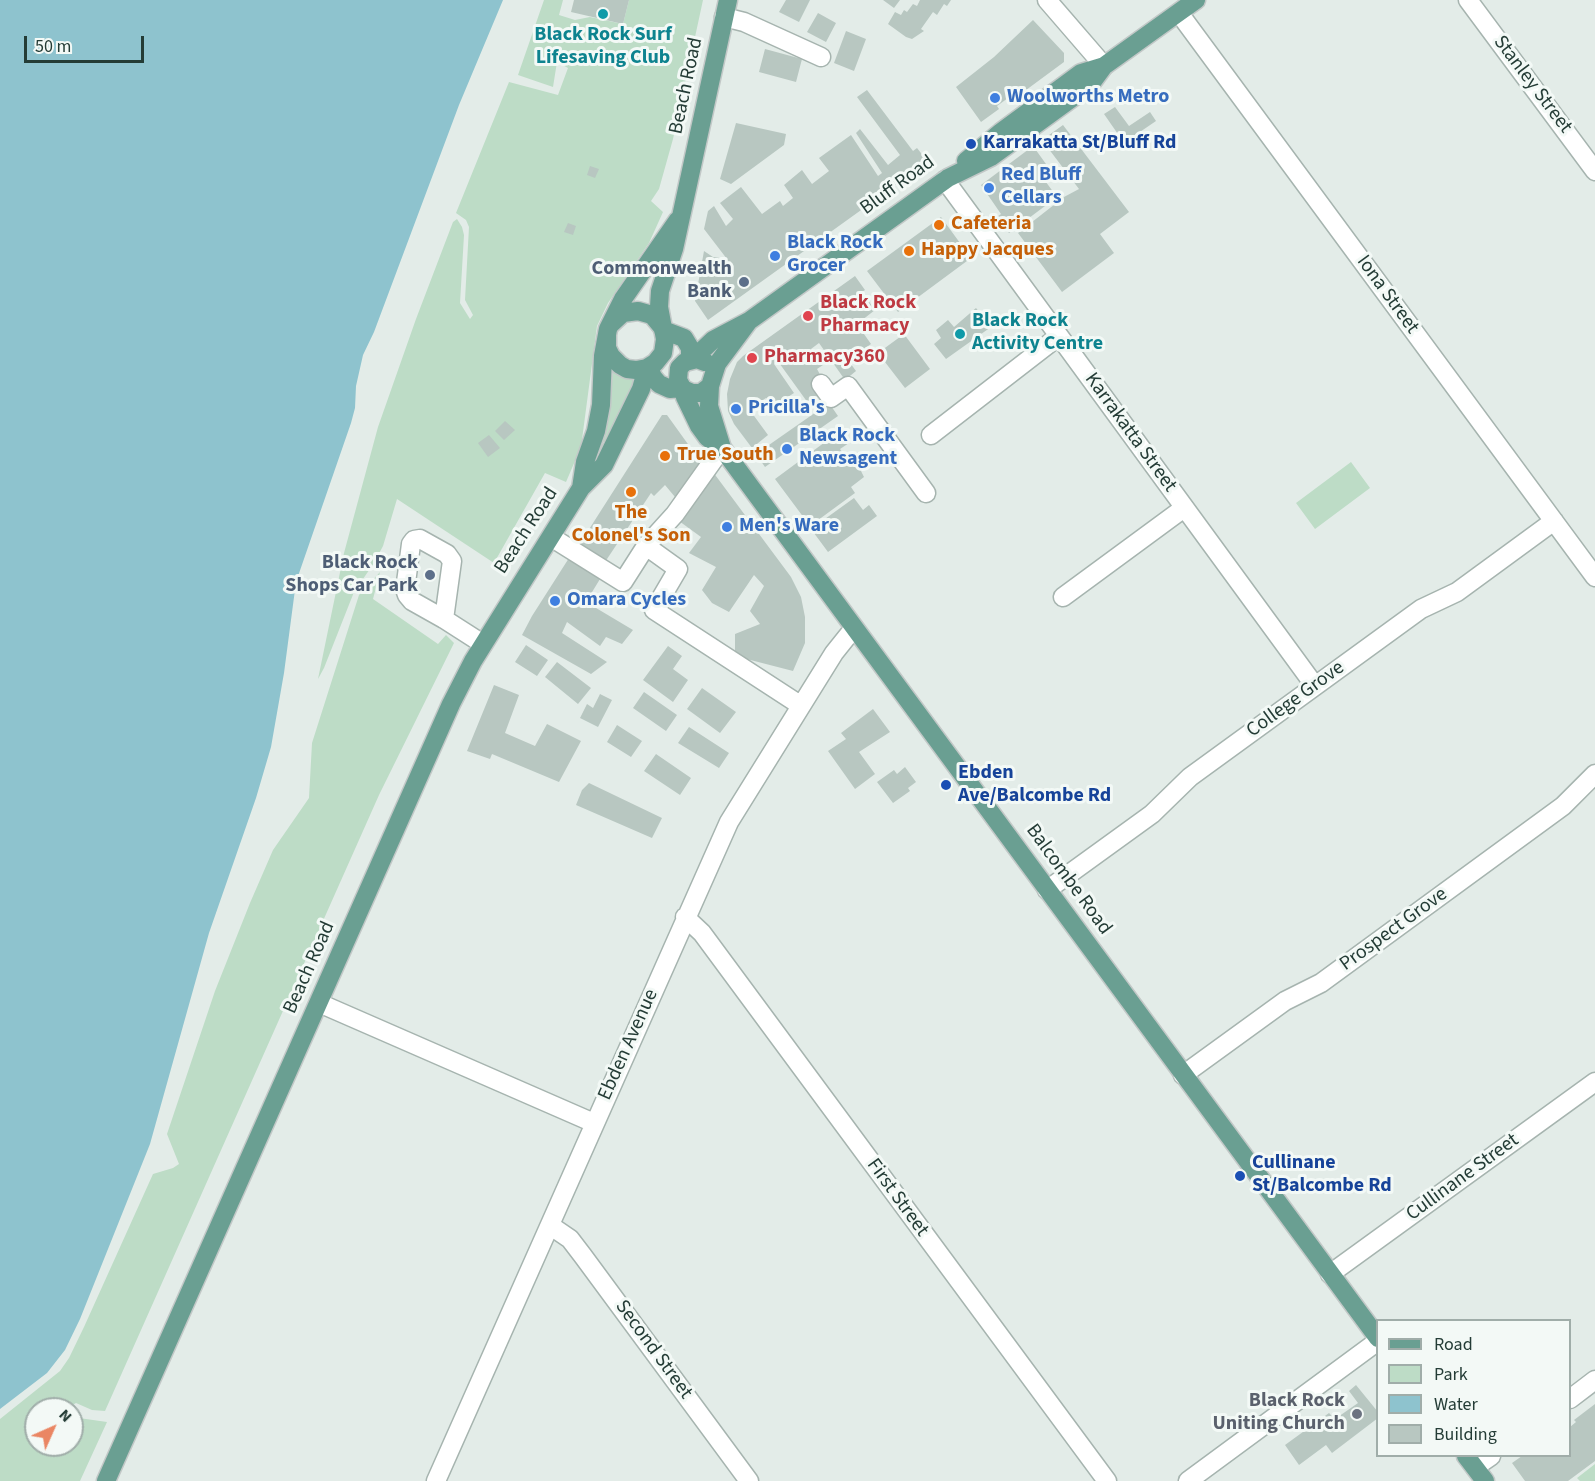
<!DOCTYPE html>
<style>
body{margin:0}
#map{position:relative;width:1595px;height:1481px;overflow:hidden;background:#e3ece8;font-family:"Source Sans 3",sans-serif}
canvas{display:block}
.legend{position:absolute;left:1376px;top:1319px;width:195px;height:138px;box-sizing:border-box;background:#f3f9f6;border:2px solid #a0ada9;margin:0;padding:8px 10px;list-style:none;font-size:18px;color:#243c36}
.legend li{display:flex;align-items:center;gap:12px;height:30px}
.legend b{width:30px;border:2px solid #a0ada9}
.north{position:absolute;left:24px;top:1397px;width:60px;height:60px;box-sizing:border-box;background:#f3f9f6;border:2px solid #a0ada9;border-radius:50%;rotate:45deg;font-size:16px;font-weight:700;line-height:24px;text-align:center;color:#243c36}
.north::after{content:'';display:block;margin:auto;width:21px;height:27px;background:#ea8663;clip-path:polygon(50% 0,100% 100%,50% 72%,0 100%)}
.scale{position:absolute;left:24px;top:36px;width:120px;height:27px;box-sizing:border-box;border:3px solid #243c36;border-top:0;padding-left:8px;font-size:18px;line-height:21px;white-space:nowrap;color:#243c36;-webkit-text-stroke:4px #f3f9f6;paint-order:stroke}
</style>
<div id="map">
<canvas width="1595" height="1481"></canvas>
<ul class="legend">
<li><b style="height:8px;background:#6a9f92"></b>Road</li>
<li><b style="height:16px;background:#bddcc6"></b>Park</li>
<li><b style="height:16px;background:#8ec3ce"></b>Water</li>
<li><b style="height:16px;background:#b8c7c1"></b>Building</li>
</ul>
<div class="north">N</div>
<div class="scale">50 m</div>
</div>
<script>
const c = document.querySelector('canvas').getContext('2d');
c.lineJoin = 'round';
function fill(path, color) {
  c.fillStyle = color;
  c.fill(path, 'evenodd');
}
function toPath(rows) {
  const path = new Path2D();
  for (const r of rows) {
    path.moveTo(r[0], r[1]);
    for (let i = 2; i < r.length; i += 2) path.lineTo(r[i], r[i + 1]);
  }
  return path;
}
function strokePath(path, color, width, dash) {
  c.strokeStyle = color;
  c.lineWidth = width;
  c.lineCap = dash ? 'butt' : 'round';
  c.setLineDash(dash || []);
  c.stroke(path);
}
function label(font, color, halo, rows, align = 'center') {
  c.font = font + ' "Source Sans 3",sans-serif';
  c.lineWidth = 6;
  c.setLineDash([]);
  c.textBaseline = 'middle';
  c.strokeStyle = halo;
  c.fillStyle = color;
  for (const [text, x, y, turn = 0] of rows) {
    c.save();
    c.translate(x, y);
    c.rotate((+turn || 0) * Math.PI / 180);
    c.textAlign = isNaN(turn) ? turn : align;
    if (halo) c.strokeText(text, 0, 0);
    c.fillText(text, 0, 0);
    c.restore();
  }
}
fill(toPath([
 [544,0,563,0,559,15,575,20,590,17,623,24,629,0,703,0,673,139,659,189,651,201,663,212,649,243,608,303,597,326,581,447,566,482,545,473,494,563,397,499,383,546,374,563,354,592,324,668,318,679,344,553,378,427,416,319,453,222,457,219,462,227,464,235,460,303,470,319,473,315,465,300,469,227,466,220,456,213,509,82,558,95,568,68,557,62,553,87,518,75],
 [615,368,635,380,635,384,607,444,602,441,610,405,613,370],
 [1351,462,1370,488,1315,529,1296,503],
 [380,572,373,599,438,644,446,635,454,643,379,795,105,1411,92,1410,76,1403,66,1409,36,1409,36,1445,72,1445,72,1417,107,1422,80,1481,0,1481,0,1419,60,1371,69,1358,84,1327,153,1174,173,1168,179,1164,167,1134,215,991,250,903,273,850,309,798,312,743,359,595],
 [1595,1464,1595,1481,1580,1481,1577,1478]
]), '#bddcc6');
fill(toPath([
 [0,0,503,0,459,105,374,332,363,355,356,386,355,408,351,423,296,582,284,673,271,747,256,798,209,933,150,1144,80,1319,65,1350,47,1373,0,1409]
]), '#8ec3ce');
fill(toPath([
 [574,0,629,0,623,24,571,12],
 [786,0,810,0,799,22,779,12],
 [883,0,900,0,894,8],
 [920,0,951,0,947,6,944,4,937,15,933,12,921,29,924,31,912,39,906,37,888,24,895,12,901,15,904,10,907,12,913,4,917,6],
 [818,13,836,23,826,42,807,32],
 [1033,20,1064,53,1064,62,1022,93,1008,98,997,106,999,109,981,122,956,87,994,57],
 [846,31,866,39,854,71,834,63],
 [765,49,802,59,796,82,759,72],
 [867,90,913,151,917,148,928,162,708,320,695,301,704,251,713,257,727,259,704,229,708,211,714,206,726,226,733,219,720,203,741,187,762,214,780,201,783,206,793,198,784,185,802,170,812,184,829,171,819,158,851,135,878,176,882,173,856,133,860,129,888,165,900,155,857,97],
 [1115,107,1129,126,1150,112,1156,121,1134,136,1139,143,1129,150,1104,114],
 [736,123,786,134,784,145,731,184,720,179],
 [1063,125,1129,212,1100,234,1114,253,1062,292,1018,233,1064,197,1079,189,1042,140],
 [1033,146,1046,164,1046,169,1040,174,1057,197,1009,233,997,217,1001,214,981,185],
 [590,166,599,169,595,178,587,175],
 [941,217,971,258,898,312,867,271],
 [568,223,576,226,573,235,564,232],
 [855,276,865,290,862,292,875,310,857,324,871,344,848,360,856,371,845,380,819,343,811,349,823,365,817,369,823,380,813,387,820,397,808,403,777,360,774,364,794,393,774,406,766,398,749,409,768,435,752,448,734,424,728,411,727,394,730,379,737,362,743,356],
 [976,308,991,327,946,359,934,344,941,338,936,330,948,320,954,327],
 [904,334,930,369,905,388,878,353],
 [829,403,838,416,765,467,756,454],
 [662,415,667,415,703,465,680,503,665,485,654,496,651,493,605,562,579,545],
 [505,421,515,430,504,440,495,431],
 [840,431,849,443,840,449,847,459,857,452,862,459,871,452,876,460,861,471,864,477,851,487,855,493,810,526,775,479],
 [489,435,500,448,488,457,478,443],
 [713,472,791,577,801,597,805,617,805,643,793,671,735,656,735,634,760,624,750,611,764,586,754,575,729,612,712,603,702,590,716,567,689,553,701,537,679,521],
 [854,498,863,510,869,505,877,516,828,552,811,529],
 [569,558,600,579,586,602,633,630,622,644,606,637,600,646,567,622,562,633,607,662,591,674,522,635,532,616],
 [526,645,548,660,537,676,515,662],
 [668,646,682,656,673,669,688,680,673,702,643,680],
 [557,662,591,688,578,704,545,677],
 [494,685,519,695,505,733,535,746,547,724,581,741,559,782,492,754,490,759,467,751],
 [702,688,736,712,720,733,687,709],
 [644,692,677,715,666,731,633,708],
 [600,694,612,700,598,727,580,718,587,704,593,708],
 [873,709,890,732,859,752,875,774,855,789,828,751,846,739,841,733],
 [617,725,642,741,631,757,607,742],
 [689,727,729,753,719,768,678,743],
 [656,754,691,778,680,795,644,771],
 [905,767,916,782,908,788,910,791,893,803,877,782,894,770,897,774],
 [589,783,662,818,652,838,576,805,582,790],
 [1356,1385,1378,1412,1378,1418,1332,1453,1326,1445,1299,1465,1285,1445,1329,1413,1335,1419,1358,1403,1349,1391],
 [1595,1404,1595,1461,1568,1481,1525,1481,1512,1463,1522,1456,1570,1456,1570,1427,1576,1422,1574,1420]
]), '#b8c7c1');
const minor = toPath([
 [1047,0,1104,66],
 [1468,0,1595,171],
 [1179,13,1595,577],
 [724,17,744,22,821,57],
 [945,180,1315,686],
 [821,384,831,398,848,386,926,493],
 [931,435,1059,336],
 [551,537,623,582,646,546,675,514,722,448],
 [646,546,678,569,654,610,800,705],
 [1063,597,1184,508],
 [444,619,452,561,447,554,420,539,414,540,411,544,407,575,405,589,407,595,412,601,444,619,483,644],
 [1047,890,1152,814,1190,777,1421,609,1457,592,1554,521],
 [685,917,702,933,1107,1481],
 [319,1003,594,1123],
 [1183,1075,1285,1001,1321,983,1563,806,1595,774],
 [551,1226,570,1239,583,1256,749,1481],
 [1330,1274,1595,1082],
 [1570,1399,1595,1380],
 [1475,1467,1491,1456],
 [436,1481,729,822,834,653,854,628],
 [1188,1481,1378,1341]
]);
const major = toPath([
 [966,161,1001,132,1081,73,1104,66],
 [749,321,717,364,710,386,709,406,722,448,1378,1338],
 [610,325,623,313,638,311,652,315,662,327],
 [663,330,684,338,690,348,690,359],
 [607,334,607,348,611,356,620,365,627,369,636,370,647,368,655,363,663,353,665,339,659,307,660,291,674,249,728,0],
 [693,359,713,340,749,321,948,178,991,157,1090,85,1104,66,1196,0],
 [705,362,697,359,685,362,679,368,678,380,683,389,692,393,701,393,710,386],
 [649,367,653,377,659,384,670,389,682,388],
 [683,389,685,397,699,426,707,437,720,447],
 [581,488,585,462,596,431,601,405,603,356,608,329,623,299,678,220],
 [1466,1456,1485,1481],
 [106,1481,451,704,473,661,581,488,604,465,641,389,647,368]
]);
strokePath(minor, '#a6b4af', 21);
strokePath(major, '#c2c8c7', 21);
strokePath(minor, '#fff', 18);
strokePath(major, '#6a9f92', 18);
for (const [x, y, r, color] of [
 [603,14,6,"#0f9aa8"],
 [995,98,6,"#3f7fe0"],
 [971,144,6,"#1a4fb4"],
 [989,188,6,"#3f7fe0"],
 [939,225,6,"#e8710a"],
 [909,251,6,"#e8710a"],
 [775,256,6,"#3f7fe0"],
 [744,282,6,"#5c6f8a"],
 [808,316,6,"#e0444e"],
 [960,334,6,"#0f9aa8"],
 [752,358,6,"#e0444e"],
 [736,409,6,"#3f7fe0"],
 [787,449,6,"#3f7fe0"],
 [665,456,6,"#e8710a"],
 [631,492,6,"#e8710a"],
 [727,527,6,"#3f7fe0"],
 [430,575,6,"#5c6f8a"],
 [555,601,6,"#3f7fe0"],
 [946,785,6,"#1a4fb4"],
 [1240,1176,6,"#1a4fb4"],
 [1357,1414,6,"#6b7280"]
]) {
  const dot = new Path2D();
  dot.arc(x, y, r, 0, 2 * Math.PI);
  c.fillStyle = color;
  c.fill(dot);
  strokePath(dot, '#f3f9f6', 2);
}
label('bold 20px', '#0d838f', '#f3f9f6', [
 ["Black Rock Surf",603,36],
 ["Lifesaving Club",603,59],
 ["Black Rock",972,322,"left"],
 ["Activity Centre",972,345,"left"]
]);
label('20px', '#243c36', '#f3f9f6', [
 ["Stanley Street",1532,85,53],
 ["Beach Road",687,86,-78],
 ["Bluff Road",898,186,-36],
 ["Iona Street",1387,295,54],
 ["Karrakatta Street",1130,433,54],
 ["Beach Road",527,531,-57],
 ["College Grove",1296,700,-36],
 ["Balcombe Road",1068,880,54],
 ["Prospect Grove",1394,930,-36],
 ["Beach Road",310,968,-66],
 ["Ebden Avenue",629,1045,-66],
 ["Cullinane Street",1463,1178,-36],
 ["First Street",897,1198,54],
 ["Second Street",653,1350,54]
]);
label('bold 20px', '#366cbe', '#f3f9f6', [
 ["Woolworths Metro",1007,98],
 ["Red Bluff",1001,176],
 ["Cellars",1001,199],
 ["Black Rock",787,244],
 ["Grocer",787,267],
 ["Pricilla's",748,409],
 ["Black Rock",799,437],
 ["Newsagent",799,460],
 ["Men's Ware",739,527],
 ["Omara Cycles",567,601]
], 'left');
label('bold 20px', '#164399', '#f3f9f6', [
 ["Karrakatta St/Bluff Rd",983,144],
 ["Ebden",958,774],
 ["Ave/Balcombe Rd",958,797],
 ["Cullinane",1252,1164],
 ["St/Balcombe Rd",1252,1187]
], 'left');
label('bold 20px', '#c56008', '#f3f9f6', [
 ["Cafeteria",951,225],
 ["Happy Jacques",921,251],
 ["True South",677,456],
 ["The",631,514,"center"],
 ["Colonel's Son",631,537,"center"]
], 'left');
label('bold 20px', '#4e5e75', '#f3f9f6', [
 ["Commonwealth",732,270],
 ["Bank",732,293],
 ["Black Rock",418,564],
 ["Shops Car Park",418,587]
], 'right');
label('bold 20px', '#be3a42', '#f3f9f6', [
 ["Black Rock",820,304],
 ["Pharmacy",820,327],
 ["Pharmacy360",764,358]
], 'left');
label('bold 20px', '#5b616d', '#f3f9f6', [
 ["Black Rock",1345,1402],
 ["Uniting Church",1345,1425]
], 'right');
</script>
